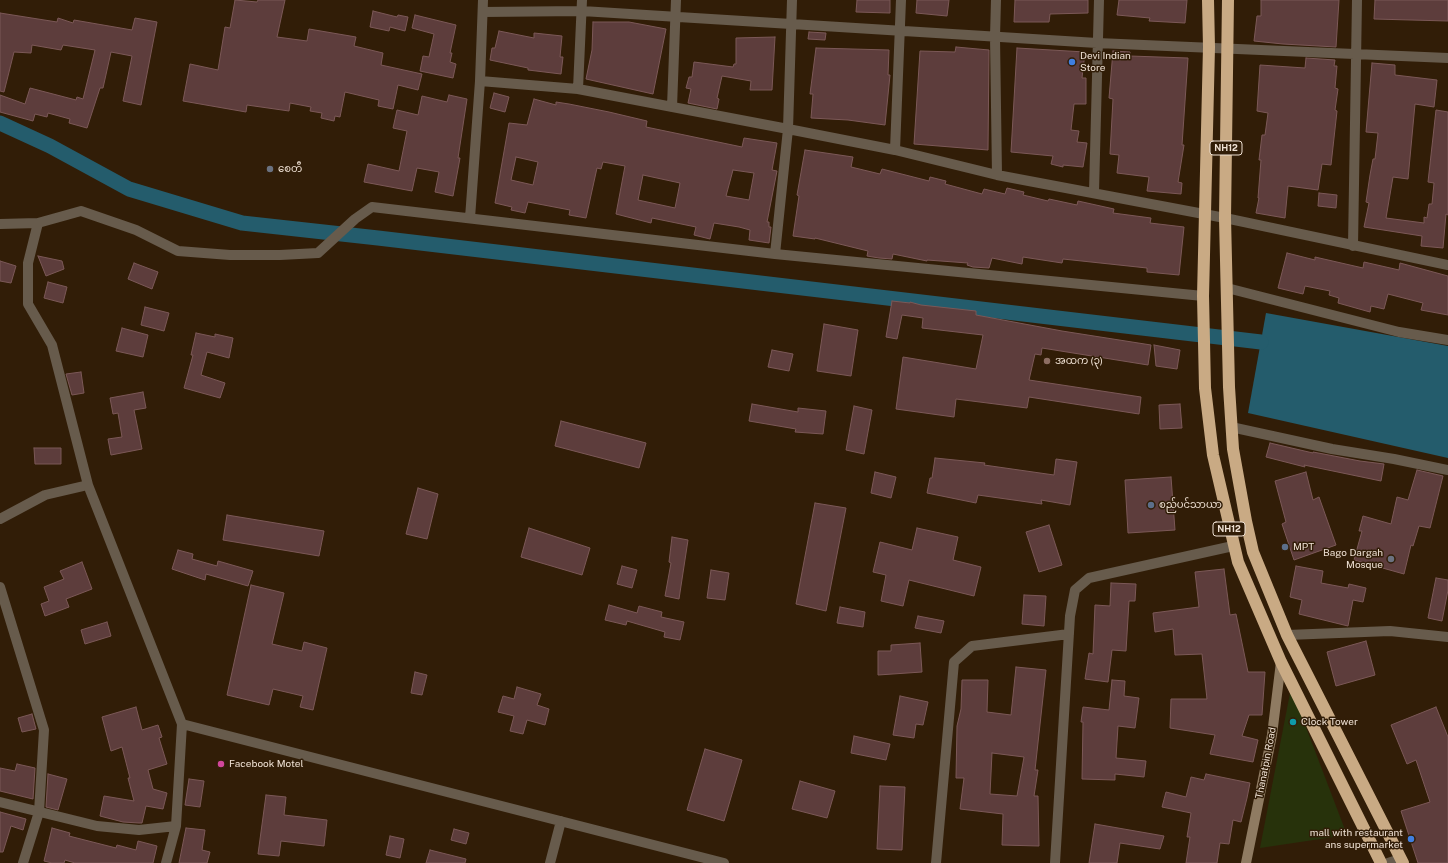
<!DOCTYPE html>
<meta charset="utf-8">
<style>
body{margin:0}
canvas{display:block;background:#311d07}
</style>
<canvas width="1448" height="863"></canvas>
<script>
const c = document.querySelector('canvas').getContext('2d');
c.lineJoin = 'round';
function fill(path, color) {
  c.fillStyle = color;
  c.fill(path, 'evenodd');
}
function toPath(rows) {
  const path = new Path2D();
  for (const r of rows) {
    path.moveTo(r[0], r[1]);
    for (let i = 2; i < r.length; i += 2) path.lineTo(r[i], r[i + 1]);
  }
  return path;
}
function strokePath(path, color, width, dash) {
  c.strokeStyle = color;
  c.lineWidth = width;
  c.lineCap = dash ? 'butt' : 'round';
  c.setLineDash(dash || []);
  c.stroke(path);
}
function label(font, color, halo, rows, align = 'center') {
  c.font = font + ' "Public Sans","Noto Sans Myanmar",sans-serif';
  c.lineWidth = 3;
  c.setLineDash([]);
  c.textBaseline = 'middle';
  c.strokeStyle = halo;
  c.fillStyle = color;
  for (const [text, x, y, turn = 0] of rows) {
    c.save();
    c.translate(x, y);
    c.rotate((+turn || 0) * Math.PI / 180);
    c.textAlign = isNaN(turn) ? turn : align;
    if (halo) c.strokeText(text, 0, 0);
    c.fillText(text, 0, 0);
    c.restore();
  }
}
fill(toPath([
 [1291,688,1347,835,1260,848]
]), '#27320b');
fill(toPath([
 [1266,313,1448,346,1448,458,1248,413]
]), '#245c6c');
strokePath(toPath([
 [0,123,50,146,129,189,242,223,378,238,1261,342]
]), '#245c6c', 15);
const building = toPath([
 [235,0,257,2,258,0,285,0,277,37,307,41,309,29,356,37,354,46,383,53,381,65,422,74,418,90,398,85,393,109,378,106,379,100,345,92,340,117,335,116,334,121,321,118,322,113,310,111,311,107,290,103,289,111,247,105,246,112,183,101,190,64,218,70,225,27,230,28,235,0],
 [857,0,890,0,890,13,856,12,857,0],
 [917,0,949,0,947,16,916,13,917,0],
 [1015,0,1088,0,1088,13,1050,14,1049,22,1014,22,1015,0],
 [1119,0,1187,0,1185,23,1149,21,1150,18,1117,15,1119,0],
 [1261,0,1339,0,1336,47,1283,44,1254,41,1257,16,1261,16,1261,0],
 [1375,0,1448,0,1448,21,1374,19,1375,0],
 [373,11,397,17,398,15,408,17,405,31,390,27,389,31,370,27,373,11],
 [0,13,57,22,58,18,73,23,74,20,132,30,135,18,157,22,141,105,123,101,132,56,111,52,103,88,100,88,87,128,69,123,70,119,48,113,47,117,35,114,33,121,0,112,0,95,25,104,30,88,76,100,77,97,83,99,95,50,63,45,61,50,32,45,31,53,14,52,4,92,0,91,0,13],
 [415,15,456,25,450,53,452,53,450,62,456,64,453,78,420,71,423,56,429,57,434,34,412,28,415,15],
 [593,22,629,22,666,29,653,94,586,79,592,50,593,22],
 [499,31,534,38,534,33,562,36,560,57,563,57,561,74,528,70,528,68,490,60,492,48,495,48,499,31],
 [809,32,826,33,825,40,808,39,809,32],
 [775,37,772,90,750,90,751,81,722,76,717,98,719,99,717,109,688,103,691,89,686,88,689,77,692,77,694,62,733,67,734,64,736,64,736,38,775,37],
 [956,47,989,50,988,150,914,144,920,51,955,52,956,47],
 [816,48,889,50,888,75,890,75,885,125,848,120,811,118,813,94,810,94,816,48],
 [1017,48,1085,52,1082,78,1086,78,1086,104,1074,104,1071,130,1079,131,1077,142,1087,143,1083,167,1063,165,1063,167,1051,164,1053,156,1011,152,1017,48],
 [1113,51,1130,52,1130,56,1188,58,1182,145,1184,145,1178,182,1182,183,1181,194,1147,191,1149,177,1117,173,1119,155,1110,154,1113,99,1109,98,1113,51],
 [1306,58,1335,60,1334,66,1337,66,1335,88,1338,89,1335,110,1337,111,1331,165,1322,164,1318,190,1288,186,1285,218,1256,213,1259,198,1258,198,1261,160,1259,160,1262,135,1265,135,1268,113,1257,111,1260,65,1305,68,1306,58],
 [1372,63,1395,65,1395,75,1437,80,1434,107,1415,104,1408,179,1393,177,1386,218,1424,223,1424,217,1427,218,1429,204,1432,204,1434,183,1428,182,1436,110,1448,112,1448,215,1446,214,1443,248,1421,246,1422,236,1364,227,1369,203,1366,202,1370,175,1373,159,1375,159,1378,133,1366,132,1372,63],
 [494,93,509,97,505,112,490,108,494,93],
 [449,95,467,99,458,158,460,158,453,196,435,192,439,172,417,168,412,191,364,182,368,164,399,171,407,131,393,128,397,110,418,115,422,96,447,102,449,95],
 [534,99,556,105,556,102,569,104,609,112,647,121,646,127,742,147,744,138,777,143,772,170,777,171,767,222,769,222,769,227,771,227,769,243,749,240,750,230,739,227,714,223,710,239,694,235,696,227,652,218,651,223,616,214,625,166,603,162,601,169,597,168,586,218,569,215,570,210,528,202,525,213,511,210,512,207,495,203,509,123,527,125,534,99],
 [516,157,538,162,533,185,511,180,516,157],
 [733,170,754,173,749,200,726,196,733,170],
 [643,175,680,183,675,208,638,200,643,175],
 [805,150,853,157,851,167,880,174,882,169,929,181,930,177,946,181,945,184,982,194,984,189,1005,194,1007,188,1024,192,1023,195,1048,201,1049,199,1077,205,1078,201,1114,209,1113,213,1151,218,1150,223,1184,227,1179,275,1147,272,1147,268,1063,259,1062,263,1023,257,1022,264,992,258,989,268,973,267,967,265,968,263,927,260,927,261,893,254,892,259,879,258,867,256,868,251,815,238,815,239,793,236,799,196,797,195,805,150],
 [1319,193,1337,195,1336,208,1318,206,1319,193],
 [1287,253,1315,260,1315,257,1363,268,1364,262,1399,270,1400,263,1448,276,1448,315,1421,310,1423,303,1388,294,1384,309,1371,306,1370,312,1338,303,1339,298,1329,295,1330,291,1305,286,1303,294,1278,288,1287,253],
 [38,256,62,261,64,269,46,276,38,256],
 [0,261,16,266,11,283,0,281,0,261],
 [134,263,158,272,152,289,128,279,134,263],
 [48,282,67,287,63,303,44,298,48,282],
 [892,301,910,303,910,302,921,305,976,311,976,315,1062,331,1151,345,1148,365,1042,348,1041,355,1035,354,1029,380,1141,397,1139,414,1029,397,1027,408,956,399,954,417,896,409,903,357,976,369,983,335,922,328,923,318,902,315,897,339,886,337,892,301],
 [145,307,169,313,164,331,141,325,145,307],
 [824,324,858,330,851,376,817,371,824,324],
 [122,328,148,335,143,357,116,351,122,328],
 [196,333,215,337,215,334,233,338,229,358,207,352,201,375,225,383,220,398,184,388,193,355,191,355,196,333],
 [1154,345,1180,350,1177,369,1156,366,1154,345],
 [772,350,793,354,789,371,768,367,772,350],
 [81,372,84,393,72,395,66,374,81,372],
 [143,392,146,408,134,410,142,449,111,455,108,439,122,437,118,413,113,414,110,398,143,392],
 [752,404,798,412,798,408,826,411,823,434,795,432,796,429,749,421,752,404],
 [1180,404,1182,428,1160,429,1159,405,1180,404],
 [854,406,872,410,864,454,846,450,854,406],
 [561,421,646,443,639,468,555,446,561,421],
 [1270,443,1313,453,1313,452,1360,461,1384,464,1381,481,1304,465,1305,467,1266,457,1270,443],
 [34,448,61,448,61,464,35,464,34,448],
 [935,458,985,463,984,465,1054,475,1056,459,1077,462,1070,505,1041,500,1042,504,978,495,976,503,927,493,930,478,932,478,935,458],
 [1417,470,1443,476,1430,528,1419,526,1413,546,1411,545,1404,574,1354,560,1362,531,1359,531,1363,516,1391,524,1397,497,1408,500,1417,470],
 [875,472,896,477,891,498,871,493,875,472],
 [1306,472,1313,500,1319,497,1336,545,1294,560,1282,524,1286,522,1275,481,1306,472],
 [1171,477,1175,530,1128,533,1125,480,1171,477],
 [418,488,438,494,427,539,406,534,418,488],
 [815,503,846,508,826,611,796,604,815,503],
 [227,515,324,531,319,556,223,540,227,515],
 [1049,525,1062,565,1039,572,1026,532,1049,525],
 [529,528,590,548,582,575,521,557,529,528],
 [917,528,958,537,953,560,981,567,974,596,909,580,903,606,881,601,886,575,873,572,880,542,912,550,917,528],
 [672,537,688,540,679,599,665,596,671,563,669,562,672,537],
 [178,550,193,554,192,559,217,566,218,561,253,571,248,586,206,574,205,580,172,569,178,550],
 [82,562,92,589,66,599,69,607,45,616,41,604,49,601,44,587,64,579,60,571,82,562],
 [622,566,637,570,632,588,617,584,622,566],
 [1296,566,1323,571,1321,583,1348,588,1349,584,1366,588,1363,602,1353,600,1348,626,1299,614,1302,600,1290,597,1296,566],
 [1224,569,1230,615,1236,614,1248,672,1265,672,1262,715,1249,715,1242,736,1258,740,1253,762,1210,754,1215,735,1170,728,1171,699,1207,699,1202,654,1175,655,1173,629,1155,632,1153,613,1199,607,1195,572,1224,569],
 [711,570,729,573,725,600,707,598,711,570],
 [1436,578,1448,580,1448,590,1442,621,1428,618,1436,578],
 [1111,583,1136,584,1135,601,1129,601,1126,651,1112,650,1108,682,1085,679,1089,653,1093,654,1095,605,1110,606,1111,583],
 [251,585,284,593,272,644,302,651,304,642,327,648,313,710,300,707,303,696,273,689,269,705,227,695,251,585],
 [1024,595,1046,596,1044,626,1022,624,1024,595],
 [609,605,637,613,639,606,662,612,661,617,684,622,680,640,664,637,665,632,627,621,626,625,605,620,609,605],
 [840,607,865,612,863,627,837,623,840,607],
 [918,616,944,621,941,633,915,628,918,616],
 [107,622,111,636,85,644,81,630,107,622],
 [1366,641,1375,675,1336,686,1327,652,1366,641],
 [920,643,922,672,878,675,878,651,891,651,891,645,920,643],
 [1016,667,1046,670,1035,770,1038,770,1034,796,1038,796,1039,846,1002,845,1003,814,960,809,964,778,956,778,957,726,961,709,962,680,988,680,987,712,1011,715,1016,667],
 [992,753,1024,757,1017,796,990,794,992,753],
 [415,672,427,675,422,695,411,693,415,672],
 [1112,680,1125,681,1124,696,1139,698,1135,728,1118,726,1116,758,1146,761,1144,777,1115,774,1115,780,1082,779,1083,722,1081,722,1083,707,1109,710,1112,680],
 [517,687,541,694,537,705,549,709,545,725,527,720,523,734,510,731,514,716,498,712,503,696,514,699,517,687],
 [900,696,928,702,923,725,916,724,914,738,893,735,900,696],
 [136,707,142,730,158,725,162,737,159,738,167,764,148,770,153,789,167,793,163,809,146,806,142,823,139,823,123,822,100,816,104,796,134,801,128,778,130,778,122,747,111,751,102,717,136,707],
 [1436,707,1448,737,1448,863,1418,863,1401,811,1430,802,1416,760,1407,764,1391,725,1436,707],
 [32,714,36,729,22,732,18,718,32,714],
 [854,736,890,744,886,760,851,753,854,736],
 [705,749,742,760,724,821,687,810,705,749],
 [17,764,35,768,33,799,0,791,0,768,15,771,17,764],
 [48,774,67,779,58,810,46,807,48,774],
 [1206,774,1250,783,1247,798,1241,822,1233,820,1229,844,1220,843,1217,863,1186,863,1190,837,1187,837,1191,813,1162,807,1166,792,1186,797,1191,777,1204,780,1206,774],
 [189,779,204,781,200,807,185,805,189,779],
 [800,781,835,791,827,818,792,809,800,781],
 [880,786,905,787,902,850,877,849,880,786],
 [266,795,286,797,284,815,327,820,324,846,281,841,279,856,258,854,266,795],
 [0,812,26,819,23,830,11,826,3,852,0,852,0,812],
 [1095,824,1164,836,1160,849,1120,843,1117,863,1089,863,1095,824],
 [52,828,70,833,69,836,116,848,117,845,136,850,138,841,157,846,153,863,75,863,65,860,64,863,52,863,44,861,52,828],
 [186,828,205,830,202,850,210,852,207,863,179,863,186,828],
 [454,829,469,833,466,844,451,840,454,829],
 [390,836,404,839,400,858,386,855,390,836],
 [430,850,466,859,465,863,426,863,430,850]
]);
fill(building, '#5d3d3c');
strokePath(building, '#7b5857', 1);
strokePath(toPath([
 [996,0,995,37,997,175],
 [483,12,582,11,1097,43,1448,58],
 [480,81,578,89,788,129,895,150,997,175,1225,218,1448,265],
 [578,89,582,0],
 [672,107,676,0],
 [895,150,901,0],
 [1094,192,1099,0],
 [470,218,480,81,483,0],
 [38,223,28,263,28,304,52,345,88,485,182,724,176,826,166,863],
 [0,224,38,223,81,211,136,230,178,251,230,255,280,255,318,253,355,219,372,207,775,254,1203,296],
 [1353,246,1357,0],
 [775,254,788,129,792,0],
 [1227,288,1399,332,1448,340],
 [1231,427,1332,449,1394,459,1448,470],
 [0,519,45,495,88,485],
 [0,587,44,730,39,812,23,863],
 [1287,635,1390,631,1448,637],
 [182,724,724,863],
 [0,802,97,826,139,830,176,826],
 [550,863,561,821],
 [936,863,954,662,972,646,1069,634],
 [1055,863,1070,616,1075,590,1089,578,1233,546],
 [1388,863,1400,859]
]), '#675b4c', 10);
strokePath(toPath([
 [1246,863,1272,735,1281,662]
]), '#8f7b62', 10);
strokePath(toPath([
 [1208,0,1209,47,1203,296,1205,388,1213,455,1238,562,1281,662,1381,863],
 [1228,0,1225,218,1229,387,1233,449,1246,521,1253,552,1287,635,1403,863]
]), '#c9aa84', 12);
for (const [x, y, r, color] of [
 [1072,62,4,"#3f7fe0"],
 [270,169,4,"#6b7280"],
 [1047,361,4,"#8d6e63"],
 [1151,505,4,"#5c6f8a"],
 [1285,547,4,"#5c6f8a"],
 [1391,559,4,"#6b7280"],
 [1293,722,4,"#0f9aa8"],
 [221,764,4,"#d1479c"],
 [1411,839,4,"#3f7fe0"]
]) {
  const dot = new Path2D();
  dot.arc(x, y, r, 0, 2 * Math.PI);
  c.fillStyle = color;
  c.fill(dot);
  strokePath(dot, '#311d07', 1.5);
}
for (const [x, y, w] of [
 [1226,148,32],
 [1229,529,32]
]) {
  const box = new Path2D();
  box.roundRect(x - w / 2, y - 7, w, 14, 3);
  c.fillStyle = '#311d07';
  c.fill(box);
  strokePath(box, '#efe1d4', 1);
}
label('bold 9px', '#efe1d4', null, [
 ["NH12",1226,148],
 ["NH12",1229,529]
]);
label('10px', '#efe1d4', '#311d07', [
 ["Devi Indian",1080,56],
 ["Store",1080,68],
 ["စေတီ",278,169],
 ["အထက (၃)",1055,361],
 ["စည်ပင်သာယာ",1159,505],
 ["MPT",1293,547],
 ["Bago Dargah",1383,553,"right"],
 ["Mosque",1383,565,"right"],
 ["Clock Tower",1301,722],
 ["Facebook Motel",229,764],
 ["mall with restaurant",1403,833,"right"],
 ["ans supermarket",1403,845,"right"]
], 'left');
label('10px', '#efe1d4', '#311d07', [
 ["Thanatpin Road",1266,763,-79]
]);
</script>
